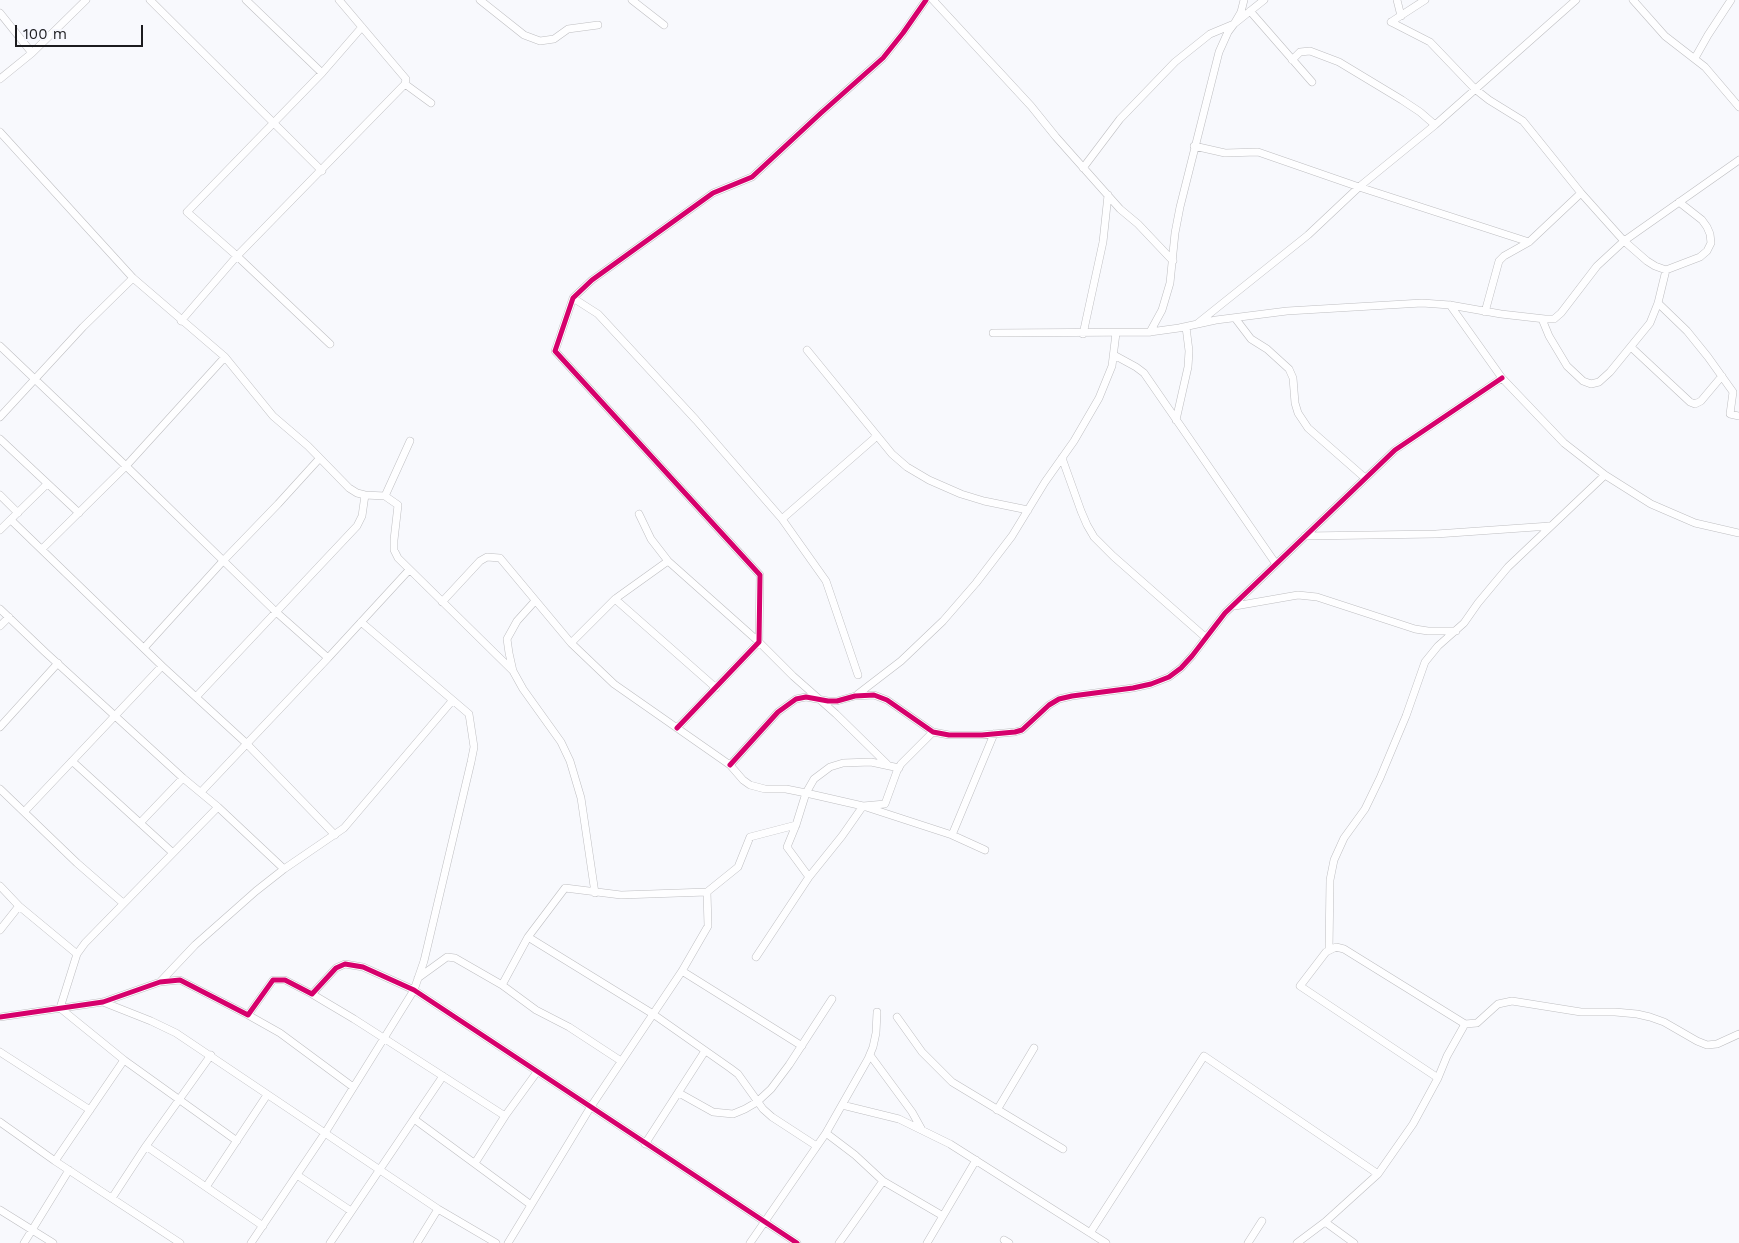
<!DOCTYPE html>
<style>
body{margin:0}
#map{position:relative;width:1739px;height:1243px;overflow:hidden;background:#f8f9fd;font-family:"Work Sans",sans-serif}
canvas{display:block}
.scale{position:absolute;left:15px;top:25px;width:128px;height:22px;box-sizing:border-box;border:2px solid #1c1c1f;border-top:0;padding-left:6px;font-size:15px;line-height:18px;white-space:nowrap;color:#1c1c1f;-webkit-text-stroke:4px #f7f8fe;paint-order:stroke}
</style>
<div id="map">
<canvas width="1739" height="1243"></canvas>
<div class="scale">100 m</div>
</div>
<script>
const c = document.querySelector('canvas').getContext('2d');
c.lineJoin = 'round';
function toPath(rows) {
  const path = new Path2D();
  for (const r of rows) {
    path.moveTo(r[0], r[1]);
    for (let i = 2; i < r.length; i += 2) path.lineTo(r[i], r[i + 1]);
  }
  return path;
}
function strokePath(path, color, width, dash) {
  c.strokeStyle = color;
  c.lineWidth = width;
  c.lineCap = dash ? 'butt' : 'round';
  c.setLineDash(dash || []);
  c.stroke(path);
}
const street = toPath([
 [150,0,322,171],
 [246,0,322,73],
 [480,0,524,35,540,41,554,39,568,29,598,25],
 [632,0,664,25],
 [933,0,1031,106,1056,137,1120,209,1138,224,1173,261],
 [1397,0,1401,16],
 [1633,0,1665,36,1705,67,1739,107],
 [1250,11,1312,82],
 [0,13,32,53],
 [1391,22,1430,42,1475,89,1489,100,1523,121,1581,193,1624,241,1647,261,1655,266,1666,270,1700,257,1707,251,1711,243,1710,234,1707,227,1702,220,1679,202],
 [1391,22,1425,0],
 [1695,58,1708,35,1731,0],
 [1292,60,1300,52,1310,51,1339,62,1402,100,1420,112,1435,125],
 [0,79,32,53,86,0],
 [405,84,431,103],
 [0,132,133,278,225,357,273,416,308,446,349,488,357,493,365,495,385,496,398,505,394,540,394,550,398,558,513,671],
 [1194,146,1225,153,1258,152,1359,187,1529,242],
 [1083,168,1120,119,1175,62,1210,34,1234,24,1241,12,1244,0],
 [573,298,598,314,696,420,782,519],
 [1658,303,1687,331,1708,357,1733,392,1730,414,1739,416],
 [1450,305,1502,378,1564,443,1605,475,1651,504,1695,523,1739,533],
 [1485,312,1499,261,1504,256,1529,242,1581,193],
 [1235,318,1251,339,1267,349,1289,369,1293,378,1295,403,1298,413,1308,428,1365,478],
 [1542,319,1549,336,1567,366,1583,381,1591,384,1599,382,1610,372,1650,323,1658,303,1666,270],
 [181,321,237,256,405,84,406,79,339,0],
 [1198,323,1308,235,1359,187,1435,125,1576,0],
 [1150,332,1162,310,1170,283,1175,233,1180,207,1219,52,1228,32,1234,24,1264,0],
 [993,333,1150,332,1179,328,1216,320,1287,311,1422,303,1450,305,1501,314,1545,319,1554,319,1561,313,1597,266,1624,241,1739,160],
 [1083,334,1103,242,1108,195],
 [330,344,237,256,187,212,322,73,362,27],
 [0,346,126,466,275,611,328,658,201,792],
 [1631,347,1690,402,1695,404,1701,401,1722,376],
 [807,350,892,454,907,467,929,480,961,494,984,501,1028,510],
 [1114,355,1136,367,1144,373,1276,564],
 [0,417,83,327,133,278],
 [1176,420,1188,367,1189,351,1186,327],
 [0,439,79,513],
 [1062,458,1081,511,1087,525,1094,537,1113,556,1205,637],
 [0,495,18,513],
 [385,496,410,441],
 [639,514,651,539,668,561,759,642,793,676,836,714,887,764],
 [11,520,162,666,246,743,335,835],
 [0,530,47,484],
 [1305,536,1436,534,1550,526],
 [42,549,126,466,225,357],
 [615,599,716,688],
 [535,601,517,621,507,639,509,653,513,671,523,689,561,742,570,761,581,798,595,893],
 [442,602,480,561,487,557,500,558,571,643,614,684,730,765,743,780,750,785,765,789,786,789,806,793,863,806,952,835,985,850],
 [1235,606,1298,595,1317,597,1415,629,1428,631,1456,631],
 [0,609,45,652,183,778,218,807,284,869],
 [0,626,9,617],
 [571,643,615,599,668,561],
 [144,648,223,561,278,504,319,459],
 [328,658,409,570],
 [858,675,826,581,782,519,877,436],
 [858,694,901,661,943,621,976,583,1012,536,1045,482,1074,441,1099,398,1112,366,1116,333],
 [196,697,357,526,362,516,365,495],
 [0,727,58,663],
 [677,728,759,642,760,575,555,351,573,298,592,280,713,193,752,177,821,113,883,58,903,33,926,0],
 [72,761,173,853],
 [730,765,778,712,796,699,806,697,828,701,837,701,855,696,874,695,887,700,933,732,949,735,982,735,1015,732,1022,730,1049,705,1059,699,1072,696,1133,688,1151,684,1169,677,1181,668,1192,656,1225,613,1395,450,1502,378],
 [0,789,77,863,123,903],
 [218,807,85,943,77,954,60,1008,124,1060,237,1141],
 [24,812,162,666],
 [140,823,183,778],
 [952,835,994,734],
 [809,877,787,847,796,825,806,793,814,779,830,767,843,763,871,762,899,768],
 [0,886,19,906,0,930],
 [19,906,77,954],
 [528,937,653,1014,730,1068,738,1074,763,1109,772,1117,815,1145],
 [1329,950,1330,880,1334,860,1344,838,1365,809,1380,778,1406,716,1425,662,1438,646,1464,623,1478,603,1508,567,1605,475],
 [756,957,809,877,842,836,863,806,885,804,897,771,901,764,933,732],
 [682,971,802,1046],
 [418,978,447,957,455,958,502,985,536,1010,569,1027,621,1061],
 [160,982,195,945,256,891,284,869,344,828,452,701],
 [502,985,528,937,565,888,621,895,707,892,738,867,750,837,796,825],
 [312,994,354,1019,505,1116],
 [103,1002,151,1021,176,1033,438,1209,496,1243],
 [248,1015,280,1033,353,1087],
 [0,1017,103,1002,160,982,180,980,248,1015,273,980,285,980,312,994,336,968,345,964,363,967,414,990,797,1243],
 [897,1017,922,1052,952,1082,1063,1149],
 [0,1052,90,1110],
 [870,1055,912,1112,922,1130],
 [1438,1078,1300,986,1326,952,1336,947,1344,949,1465,1024,1477,1023,1498,1004,1512,1001,1581,1012,1615,1012,1637,1014,1650,1017,1664,1022,1697,1041,1707,1045,1717,1044,1739,1034],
 [679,1093,713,1112,733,1114,745,1109,757,1102,771,1089,789,1065,832,999],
 [842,1105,899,1119,950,1144,1106,1243],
 [997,1110,1034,1048],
 [414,1119,531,1205],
 [0,1122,55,1161,180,1243],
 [826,1133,855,1155,883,1181,943,1216],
 [645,1144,705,1051],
 [146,1146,263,1226],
 [55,1161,124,1060],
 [475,1163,505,1116,537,1072],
 [297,1175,351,1211],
 [206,1187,267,1095],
 [112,1198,146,1146,211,1055],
 [0,1210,53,1243],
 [1325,1222,1354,1243],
 [1090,1233,1204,1056,1378,1174],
 [1004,1240,1009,1243],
 [24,1243,69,1170],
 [251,1243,325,1133,414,990,424,961,471,762,474,747,469,714,361,622],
 [330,1243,443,1076],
 [417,1243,438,1209],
 [508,1243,590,1108,682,971,708,926,707,892],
 [750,1243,826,1133,868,1059,873,1047,876,1033,877,1012],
 [839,1243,883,1181],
 [927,1243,976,1160],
 [1248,1243,1262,1221],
 [1297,1243,1325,1222,1378,1174,1413,1124,1438,1078,1447,1056,1465,1024]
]);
strokePath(street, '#bebec1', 8);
strokePath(street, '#fefeff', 7);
strokePath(toPath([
 [677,728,759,642,760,575,555,351,573,298,592,280,713,193,752,177,821,113,883,58,903,33,926,0],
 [730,765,778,712,796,699,806,697,828,701,837,701,855,696,874,695,887,700,933,732,949,735,982,735,1015,732,1022,730,1049,705,1059,699,1072,696,1133,688,1151,684,1169,677,1181,668,1192,656,1225,613,1395,450,1502,378],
 [0,1017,103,1002,160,982,180,980,248,1015,273,980,285,980,312,994,336,968,345,964,363,967,414,990,797,1243]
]), '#d6006c', 5);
</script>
